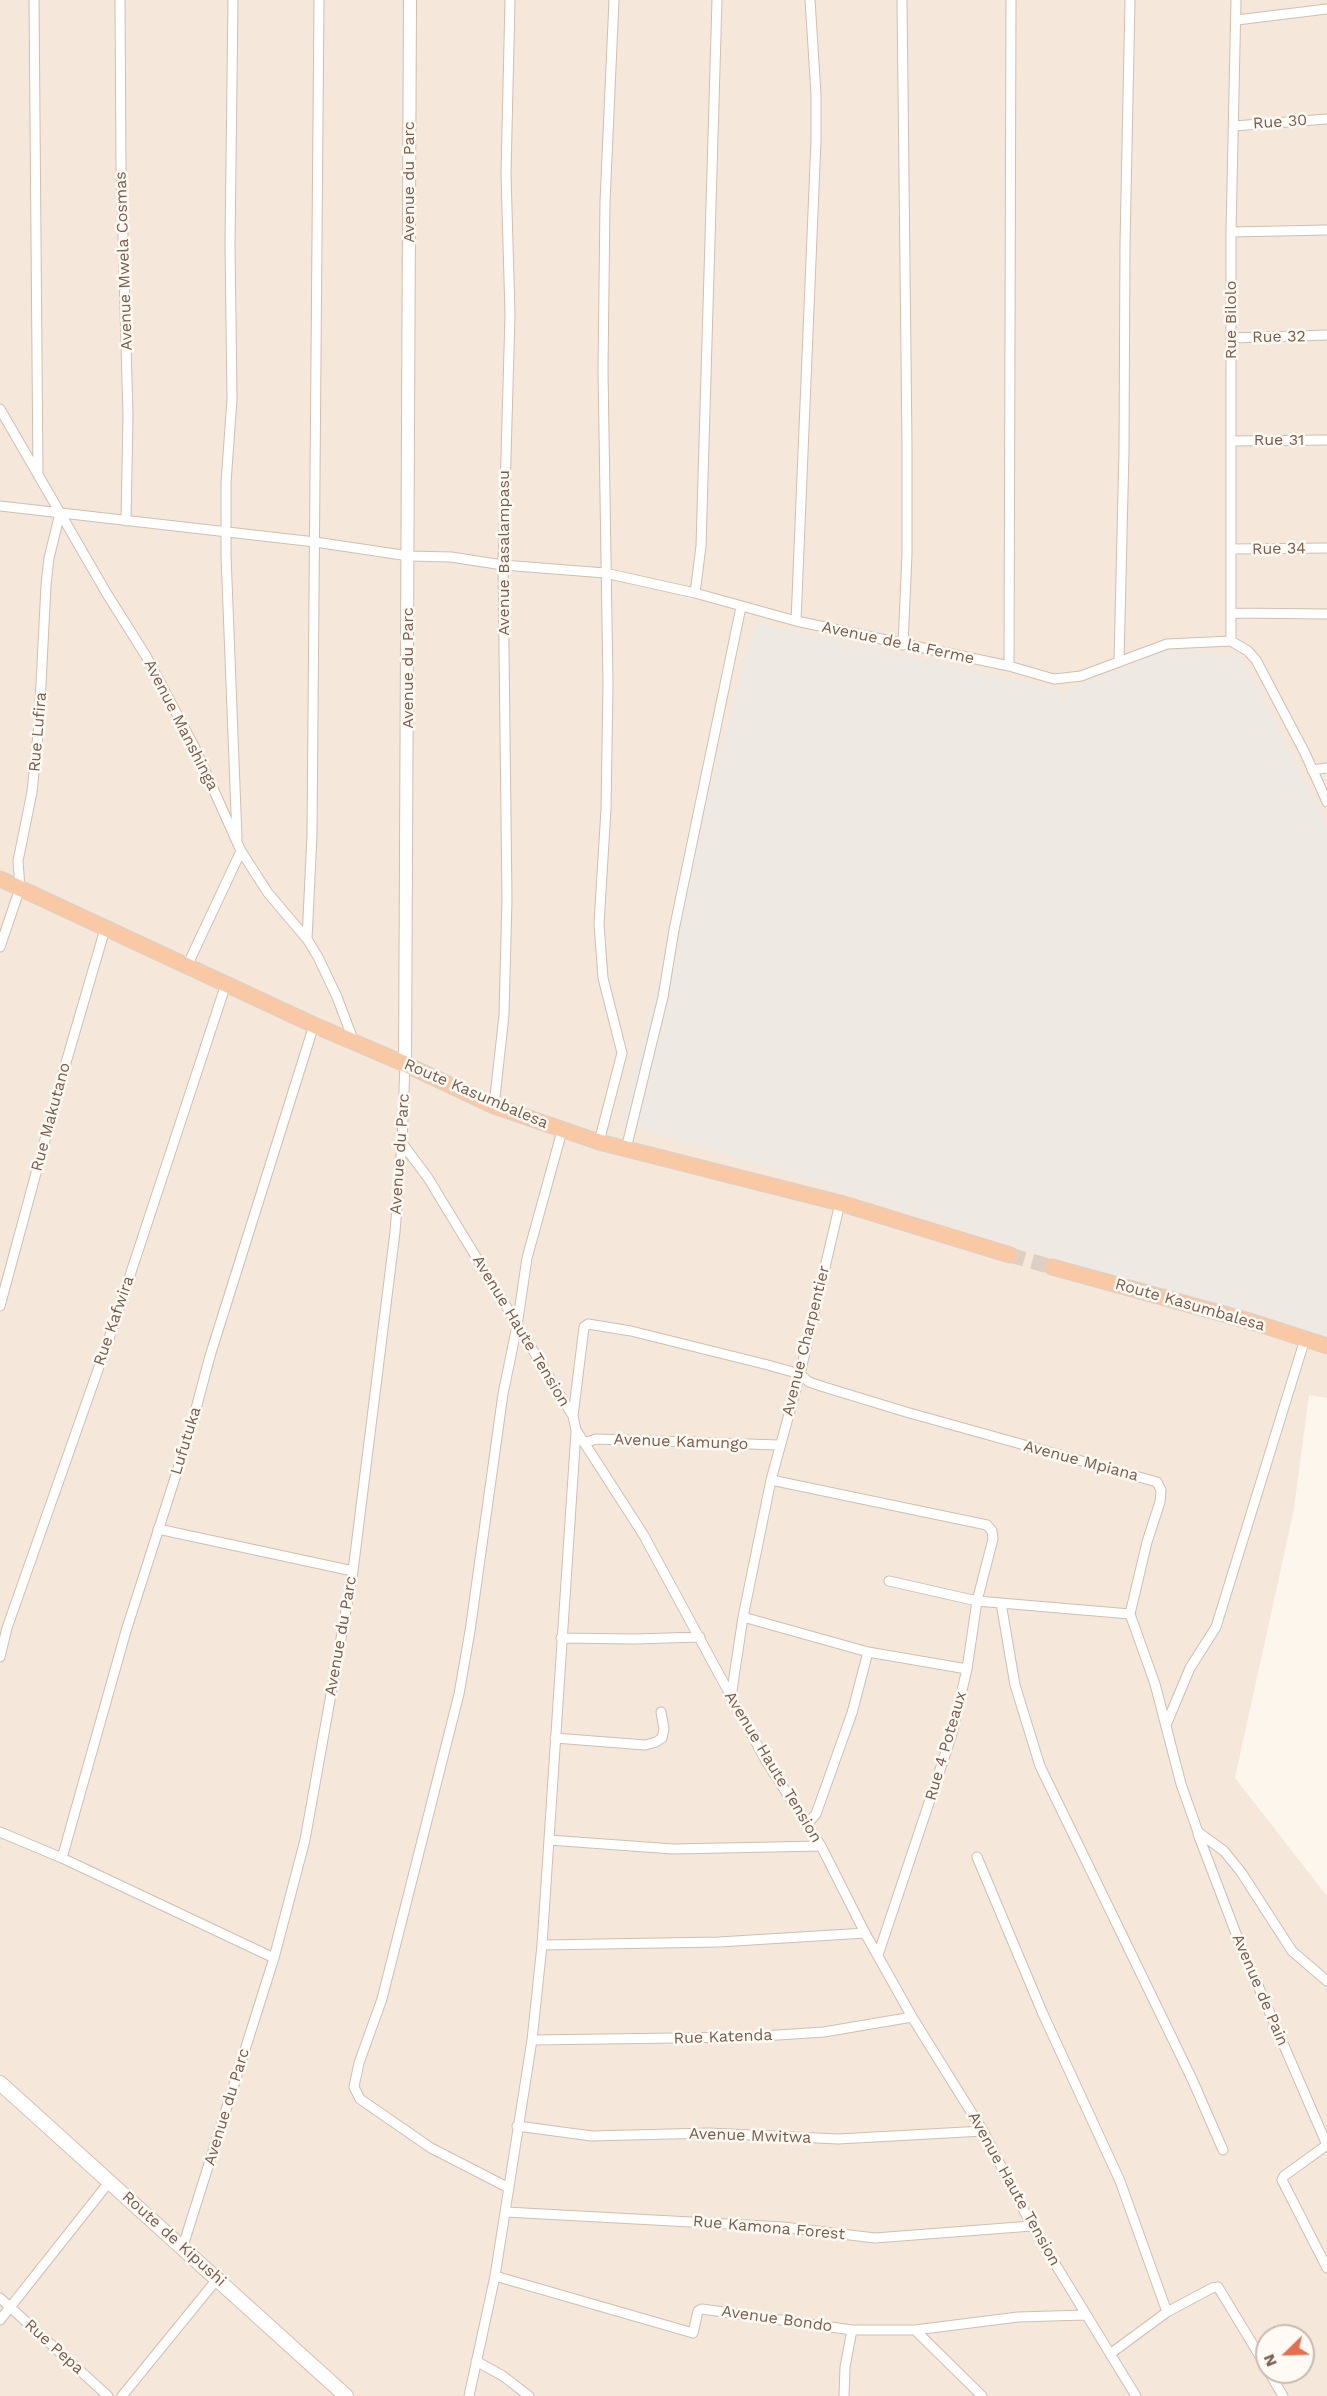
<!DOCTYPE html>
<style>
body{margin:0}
#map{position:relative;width:1327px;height:2396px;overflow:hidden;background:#fdf6ec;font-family:"Work Sans",sans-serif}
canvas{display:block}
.north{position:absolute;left:1255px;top:2324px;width:60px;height:60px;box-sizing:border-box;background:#fffaf3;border:2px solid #cabbb1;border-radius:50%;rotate:247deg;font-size:16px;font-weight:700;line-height:24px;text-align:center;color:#7a5c4d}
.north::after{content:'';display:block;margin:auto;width:21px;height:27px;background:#e76f51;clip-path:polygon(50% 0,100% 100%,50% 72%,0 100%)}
</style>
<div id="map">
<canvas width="1327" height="2396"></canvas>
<div class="north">N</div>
</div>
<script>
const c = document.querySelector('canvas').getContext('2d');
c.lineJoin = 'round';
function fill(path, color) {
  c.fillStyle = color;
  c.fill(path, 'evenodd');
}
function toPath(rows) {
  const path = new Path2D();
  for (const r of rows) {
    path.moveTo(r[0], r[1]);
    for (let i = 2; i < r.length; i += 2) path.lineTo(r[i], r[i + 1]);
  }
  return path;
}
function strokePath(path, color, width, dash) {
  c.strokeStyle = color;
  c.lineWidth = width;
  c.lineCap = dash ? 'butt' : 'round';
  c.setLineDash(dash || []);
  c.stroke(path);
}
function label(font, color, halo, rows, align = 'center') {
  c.font = font + ' "Work Sans",sans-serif';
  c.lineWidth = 5;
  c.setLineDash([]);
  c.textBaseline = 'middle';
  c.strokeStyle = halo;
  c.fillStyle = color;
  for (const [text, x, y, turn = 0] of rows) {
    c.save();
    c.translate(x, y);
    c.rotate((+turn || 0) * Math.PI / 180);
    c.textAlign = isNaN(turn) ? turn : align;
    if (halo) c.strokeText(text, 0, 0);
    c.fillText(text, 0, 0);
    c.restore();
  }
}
fill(toPath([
 [0,0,1327,0,1327,1398,1309,1395,1294,1509,1235,1778,1327,1896,1327,2396,0,2396],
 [1267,2336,1303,2336,1303,2372,1267,2372]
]), '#f5e8da');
fill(toPath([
 [755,622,1066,690,1173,647,1242,656,1327,823,1327,1340,1306,1336,619,1122]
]), '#efe9e4');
strokePath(toPath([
 [1010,1255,1052,1267]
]), '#dcd0c4', 15, [15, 8]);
const minor = toPath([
 [34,0,38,475],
 [120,0,121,166,128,416,126,521],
 [233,0,230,243,232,399,226,483,226,555,237,838],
 [902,0,907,444,907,554,903,645],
 [1237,20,1327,9],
 [1234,126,1327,119],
 [1231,232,1327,230],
 [1231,338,1327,335],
 [0,409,107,594,146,656,194,746,241,851,268,893,307,939,318,957,337,997,354,1042],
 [1231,441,1327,440],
 [0,506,315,542,409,556,451,557,503,565,605,573,695,593,796,621,1009,666,1054,679,1081,676,1167,644,1231,641,1248,651,1256,660,1305,753,1327,802],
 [1232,549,1327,548],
 [695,593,701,546,717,0],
 [1233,613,1327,614],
 [796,621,816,140,816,94,810,0],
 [1231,641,1231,232,1236,0],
 [1119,661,1124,451,1125,244,1130,0],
 [1009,666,1011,0],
 [1312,770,1327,768],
 [307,939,312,835,319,0],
 [0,947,20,888,18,861,32,792,39,724,46,585,49,558,60,513],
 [187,966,241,851],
 [494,1106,504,1015,507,899,503,565,510,314,506,174,510,0],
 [599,1142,622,1053,603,978,599,924,606,809,608,684,603,370,605,202,614,0],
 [402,1143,428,1178,573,1416,576,1430,643,1534,766,1761,821,1846,865,1933,912,2017,983,2131,1032,2226,1136,2396],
 [626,1149,663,997,674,930,741,607],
 [0,1306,65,1066,105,929],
 [573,1416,584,1327,588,1324,631,1331,768,1365,800,1374,809,1382,824,1387,906,1412,1157,1482,1161,1490,1160,1502,1147,1542,1130,1614,1155,1684,1181,1784,1198,1832,1224,1851,1241,1872,1292,1951,1327,1981],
 [584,1443,596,1439,779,1445],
 [771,1480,987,1525,992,1531,993,1539,977,1601,967,1669,951,1737,878,1955],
 [158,1529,353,1571],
 [889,1581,977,1601,1130,1614],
 [1001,1603,1015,1685,1040,1766,1192,2079,1223,2150],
 [743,1617,868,1652,967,1669],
 [561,1638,634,1639,700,1637],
 [0,1657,7,1628,112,1330,226,984],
 [731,1697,743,1617,771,1480,800,1374,840,1203],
 [1166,1725,1190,1668,1216,1627,1305,1339],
 [555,1738,645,1745,656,1742,662,1738,664,1729,661,1712],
 [808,1823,816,1814,852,1713,868,1652],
 [0,1832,62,1858,274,1958],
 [1198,1834,1240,1944,1327,2145],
 [549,1840,673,1849,821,1846],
 [977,1857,1043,2014,1120,2181,1167,2312],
 [62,1858,126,1631,190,1431,210,1356,314,1025],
 [542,1945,719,1942,865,1933],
 [532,2040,747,2037,824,2032,912,2017],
 [517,2126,592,2136,709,2133,838,2139,983,2131],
 [1327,2145,1284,2176,1282,2180,1327,2268],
 [509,2188,431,2148,360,2099,354,2087,359,2063,382,1999,459,1694,470,1631,503,1394,517,1326,527,1258,562,1131],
 [506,2212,783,2227,875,2238,1032,2226],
 [183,2246,274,1958,305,1840,353,1571,395,1232,402,1143,405,1064],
 [495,2276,693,2333,698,2311,702,2309,852,2330,915,2330,1018,2317,1085,2315],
 [0,2298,108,2396],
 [0,2320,110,2181],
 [915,2330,982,2396],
 [1110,2354,1167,2312,1212,2288,1218,2287,1267,2368],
 [476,2361,503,2376,529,2396],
 [1269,2372,1283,2396],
 [122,2396,218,2278],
 [469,2396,495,2276,532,2040,542,1945,576,1431],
 [844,2396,845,2367,852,2330]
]);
const tertiary = toPath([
 [405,1064,410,0]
]);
const secondary = toPath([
 [0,2083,346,2396]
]);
const trunk = toPath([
 [0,879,314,1025,405,1064,494,1106,599,1142,840,1203,1010,1255],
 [1052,1267,1253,1322,1327,1346]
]);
strokePath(minor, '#d1beb0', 11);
strokePath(tertiary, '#d1beb0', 14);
strokePath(secondary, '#d6c0b0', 16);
strokePath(trunk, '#dad1cd', 17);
strokePath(minor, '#fff', 9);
strokePath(tertiary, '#fff', 12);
strokePath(secondary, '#fff', 14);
strokePath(trunk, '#f9c8a4', 15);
label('16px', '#7a5c4d', '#fffaf3', [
 ["Rue 30",1280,122,-4],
 ["Avenue du Parc",409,182,-90],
 ["Avenue Mwela Cosmas",124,261,-92],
 ["Rue Bilolo",1231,320,-90],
 ["Rue 32",1279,337,-1],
 ["Rue 31",1279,440],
 ["Rue 34",1279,549,-1],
 ["Avenue Basalampasu",504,553,-90],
 ["Avenue de la Ferme",898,643,12],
 ["Avenue du Parc",408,668,-90],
 ["Avenue Manshinga",181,725,63],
 ["Rue Lufira",38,732,-85],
 ["Route Kasumbalesa",476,1094,23],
 ["Rue Makutano",51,1117,-75],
 ["Avenue du Parc",400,1154,-86],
 ["Route Kasumbalesa",1190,1305,16],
 ["Rue Kafwira",114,1321,-71],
 ["Avenue Haute Tension",521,1331,59],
 ["Avenue Charpentier",806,1341,-76],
 ["Lufutuka",186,1441,-73],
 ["Avenue Kamungo",681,1442,2],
 ["Avenue Mpiana",1081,1461,15],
 ["Avenue du Parc",341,1636,-80],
 ["Rue 4 Poteaux",946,1746,-74],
 ["Avenue Haute Tension",773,1767,59],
 ["Avenue de Pain",1260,1990,67],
 ["Rue Katenda",723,2037,-2],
 ["Avenue du Parc",227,2107,-73],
 ["Avenue Mwitwa",750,2136,2],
 ["Avenue Haute Tension",1014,2189,61],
 ["Rue Kamona Forest",769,2228,5],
 ["Route de Kipushi",174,2239,42],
 ["Avenue Bondo",777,2319,8],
 ["Rue Pepa",54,2347,42]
]);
</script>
